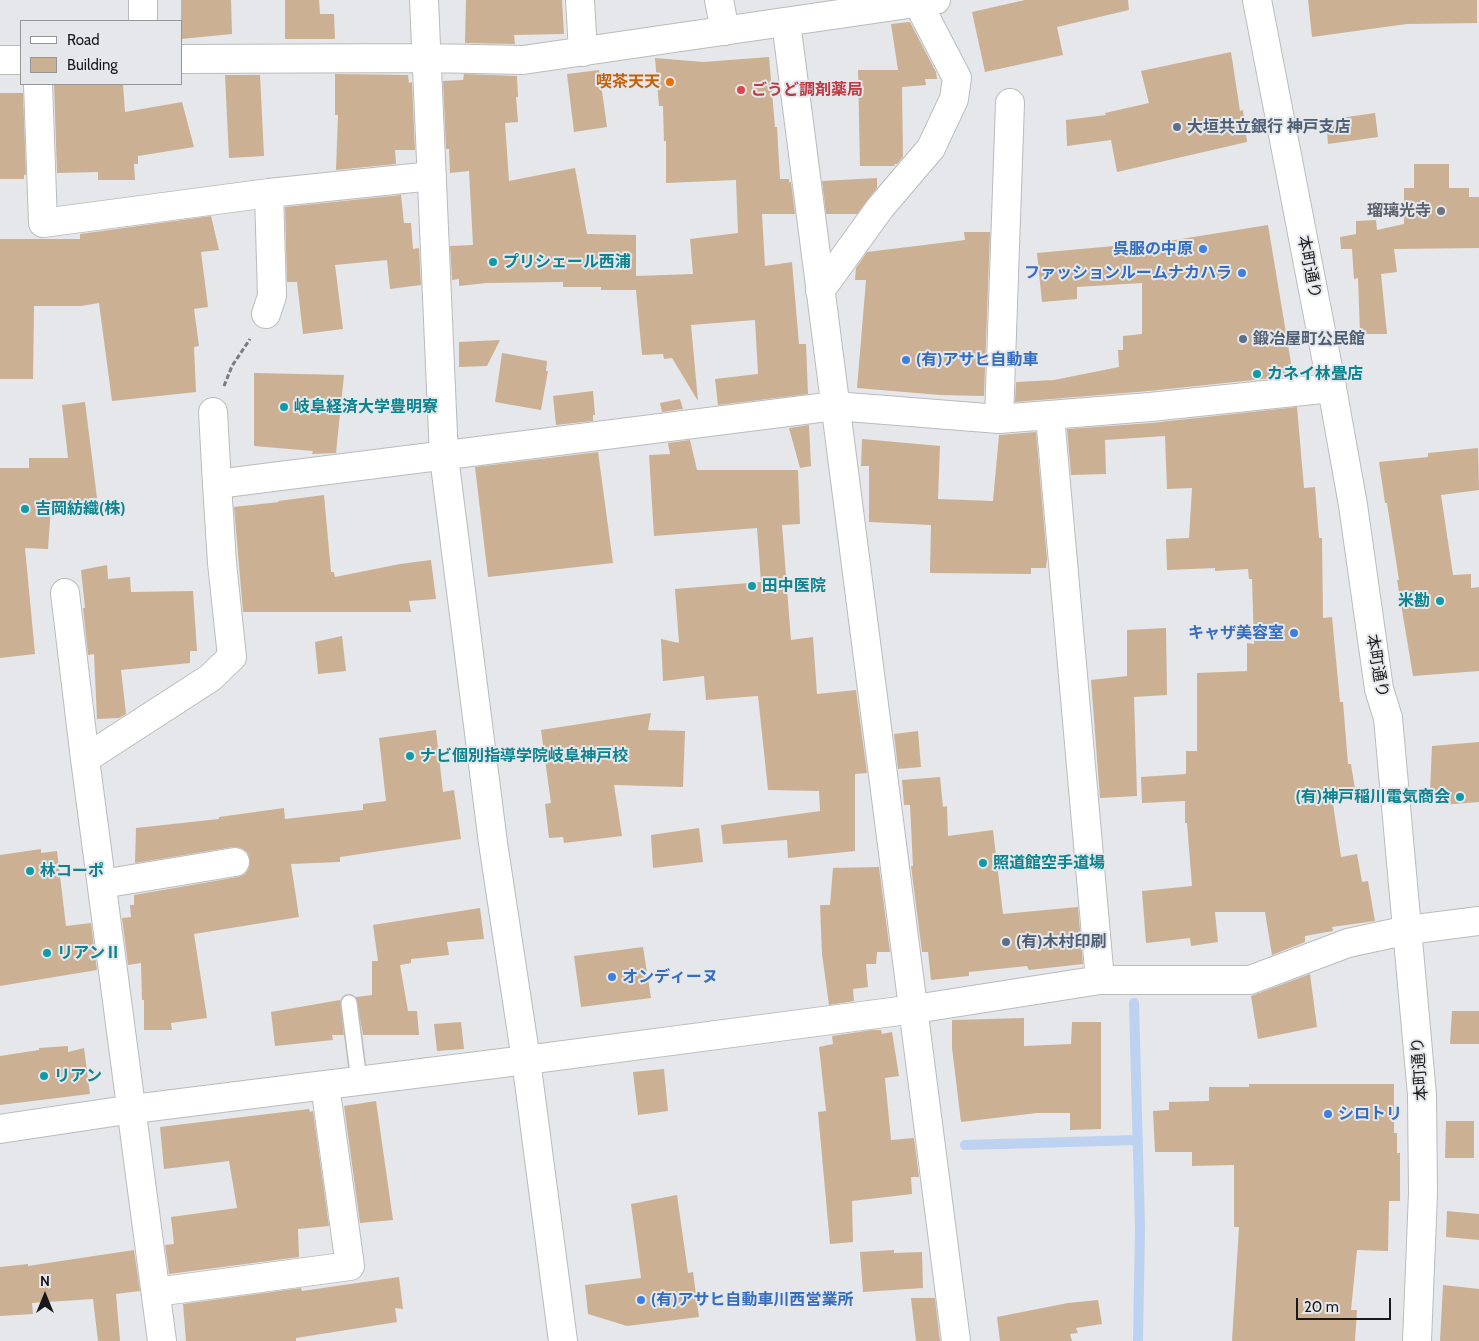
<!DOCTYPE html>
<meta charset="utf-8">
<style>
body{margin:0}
#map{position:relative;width:1479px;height:1341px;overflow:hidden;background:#e5e7ea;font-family:Cabin,sans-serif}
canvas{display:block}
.legend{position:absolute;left:20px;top:20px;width:162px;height:65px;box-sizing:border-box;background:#e5e7ea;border:1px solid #939597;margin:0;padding:6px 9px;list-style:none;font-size:15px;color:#19191a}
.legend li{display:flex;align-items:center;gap:10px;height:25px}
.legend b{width:25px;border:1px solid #939597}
.north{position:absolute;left:20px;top:1271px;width:50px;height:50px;-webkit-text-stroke:4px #e5e7ea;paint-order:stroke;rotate:0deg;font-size:14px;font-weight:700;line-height:20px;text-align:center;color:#19191a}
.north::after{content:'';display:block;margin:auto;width:18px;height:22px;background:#19191a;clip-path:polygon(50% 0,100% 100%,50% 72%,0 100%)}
.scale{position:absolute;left:1296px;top:1298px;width:95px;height:22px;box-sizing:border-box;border:2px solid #19191a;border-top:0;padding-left:6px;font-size:15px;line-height:18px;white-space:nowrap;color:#19191a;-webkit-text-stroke:4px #e5e7ea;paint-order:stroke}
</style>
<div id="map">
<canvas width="1479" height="1341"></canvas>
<ul class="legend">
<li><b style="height:6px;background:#fff"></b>Road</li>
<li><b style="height:14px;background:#cbb093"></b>Building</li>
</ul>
<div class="north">N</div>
<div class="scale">20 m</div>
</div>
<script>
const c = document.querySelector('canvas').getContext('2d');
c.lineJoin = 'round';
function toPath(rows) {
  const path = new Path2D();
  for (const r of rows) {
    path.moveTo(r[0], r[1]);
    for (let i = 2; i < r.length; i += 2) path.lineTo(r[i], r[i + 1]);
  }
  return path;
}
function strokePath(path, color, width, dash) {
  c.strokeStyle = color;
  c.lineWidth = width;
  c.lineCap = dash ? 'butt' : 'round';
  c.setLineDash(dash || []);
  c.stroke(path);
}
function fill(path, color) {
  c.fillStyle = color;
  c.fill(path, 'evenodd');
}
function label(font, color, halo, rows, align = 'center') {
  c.font = font + ' Cabin,"Noto Sans JP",sans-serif';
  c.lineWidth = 4;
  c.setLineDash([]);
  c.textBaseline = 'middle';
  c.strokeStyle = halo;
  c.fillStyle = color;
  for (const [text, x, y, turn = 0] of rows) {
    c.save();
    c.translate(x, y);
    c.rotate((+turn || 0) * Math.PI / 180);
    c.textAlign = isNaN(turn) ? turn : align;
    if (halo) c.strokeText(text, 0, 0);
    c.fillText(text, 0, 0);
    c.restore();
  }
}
strokePath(toPath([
 [1134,1003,1140,1228,1138,1341],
 [965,1145,1138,1140]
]), '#bdd1f1', 10);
fill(toPath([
 [181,0,231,0,232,34,181,39],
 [285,0,319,0,320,14,334,14,335,39,285,39],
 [466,0,562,0,564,34,514,35,515,44,465,43],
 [1025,0,1128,0,1129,10,1057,27,1063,55,985,72,972,12],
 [1308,0,1477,0,1477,23,1407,24,1312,37],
 [910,22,936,72,937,79,925,79,926,85,902,87,903,157,897,164,894,164,895,166,860,166,858,70,898,70,891,24],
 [1231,52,1240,111,1243,110,1247,142,1117,172,1111,140,1067,146,1066,120,1106,115,1105,113,1149,103,1141,71],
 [769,57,775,127,777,127,780,179,789,179,789,182,791,182,795,214,762,214,765,266,792,262,799,344,806,344,808,394,718,405,715,379,758,374,755,320,691,325,698,401,672,358,664,359,663,354,642,355,636,290,601,290,601,287,563,287,563,282,486,283,459,286,459,279,452,280,450,246,473,245,469,171,450,173,449,149,446,149,443,81,463,80,464,74,517,76,518,97,516,97,518,122,505,123,509,181,575,168,587,234,636,235,636,276,693,274,690,239,738,233,736,180,666,183,666,141,664,141,663,106,659,106,655,58,703,62],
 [599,70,607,127,574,132,567,74],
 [335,74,408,75,409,83,412,82,415,150,395,150,396,164,336,170,338,115,335,115],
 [225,75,260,75,264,156,229,158],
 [54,84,123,84,125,112,182,102,194,147,138,156,138,164,134,164,135,180,98,180,98,172,57,173],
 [0,93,23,93,26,175,24,175,24,179,0,179],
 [1375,113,1378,137,1328,144,1326,120],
 [1414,164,1449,164,1449,188,1469,188,1469,197,1479,197,1479,248,1394,249,1397,272,1381,274,1387,334,1360,334,1358,278,1354,279,1352,249,1341,249,1340,237,1356,234,1356,221,1376,220,1377,230,1404,224,1404,188,1414,188],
 [877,178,877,188,857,214,826,214,822,181],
 [401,195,404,223,411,223,413,249,419,248,421,285,390,289,387,260,335,265,343,329,303,334,297,282,287,282,285,207],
 [211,216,219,250,201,252,208,307,194,309,199,346,194,347,196,392,112,401,99,303,81,306,34,306,33,379,0,379,0,239,80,239,80,234],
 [1268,225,1291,363,1292,376,1149,391,1015,402,1016,382,1054,380,1119,367,1118,350,1123,350,1123,336,1142,334,1142,283,1077,287,1077,299,1042,302,1037,253,1125,245,1125,248],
 [964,232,990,232,984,396,940,395,857,388,866,280,855,280,856,268,867,252,965,240],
 [500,340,487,366,459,367,459,342],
 [502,353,547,361,546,371,548,371,541,410,495,402],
 [254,373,344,375,336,453,312,454,313,451,254,446],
 [593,391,595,415,593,415,593,421,556,425,553,396],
 [680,399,683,409,662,412,660,403],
 [85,402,97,498,51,507,48,549,25,548,35,654,0,658,0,468,29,468,29,458,68,458,62,405],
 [1297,407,1304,488,1315,487,1319,538,1322,538,1323,618,1332,617,1340,702,1343,702,1348,764,1351,764,1355,789,1331,791,1341,857,1357,854,1362,882,1368,881,1375,921,1332,927,1333,931,1305,936,1305,942,1272,955,1265,912,1215,912,1218,942,1191,946,1190,938,1146,943,1142,891,1192,886,1187,823,1185,823,1185,801,1142,803,1141,777,1186,774,1186,751,1197,751,1197,673,1247,671,1247,643,1254,644,1252,579,1249,579,1248,569,1215,571,1215,568,1167,570,1166,539,1189,538,1192,488,1167,489,1165,436,1105,440,1106,474,1071,475,1067,429,1151,423],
 [809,425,811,466,800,468,789,428],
 [1036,432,1047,559,1046,568,1031,568,1031,574,930,573,931,525,869,522,869,466,861,466,862,439,940,446,938,499,993,501,999,435],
 [690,440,697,470,798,470,800,524,782,525,791,640,813,637,817,694,856,690,867,773,855,774,855,851,788,858,787,840,723,844,721,825,820,811,819,791,768,790,758,696,706,700,704,676,663,681,661,639,679,643,675,589,761,582,757,528,654,536,649,455,670,454,668,443],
 [1478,448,1479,490,1441,495,1453,575,1471,574,1471,588,1479,587,1479,671,1413,676,1397,580,1399,580,1387,503,1385,503,1379,462,1428,457,1428,453],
 [598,452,613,563,488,577,475,467],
 [324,495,331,572,334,572,335,577,400,564,431,560,436,599,409,601,411,612,243,612,234,507,279,502,278,501],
 [107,565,108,579,130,577,131,592,193,591,197,651,190,651,190,663,121,670,126,714,119,718,97,719,94,654,88,655,83,608,85,608,81,570],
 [1166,628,1167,695,1134,697,1137,796,1100,798,1091,680,1127,676,1127,630],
 [342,636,346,671,318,674,315,642],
 [651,713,648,730,685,731,683,787,614,785,622,836,564,843,563,837,549,838,545,804,551,803,541,730],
 [436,730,443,792,454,790,461,839,340,857,340,862,291,864,299,917,194,934,207,1018,171,1023,172,1030,144,1030,144,1000,142,1000,141,963,128,965,122,918,131,917,130,905,134,905,134,895,238,877,245,874,249,868,250,860,247,852,241,848,233,847,135,863,136,828,219,819,219,817,284,808,285,819,363,810,363,804,386,801,379,738],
 [918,731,921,767,898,769,894,734],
 [1479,742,1479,802,1441,805,1441,790,1430,792,1432,746],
 [940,777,943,807,947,806,948,836,993,830,1003,914,1078,907,1083,964,1029,970,1027,966,969,972,969,976,931,980,928,952,922,952,911,866,913,866,910,805,904,805,902,780],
 [699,828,703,862,653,868,651,835],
 [41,849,41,853,57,851,66,926,91,923,97,970,0,986,0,855],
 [879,867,890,952,877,952,876,964,866,964,868,987,853,989,854,1001,829,1005,822,954,820,905,830,905,833,868],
 [480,908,484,939,447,942,449,955,411,959,411,963,400,965,408,1011,417,1011,419,1035,363,1035,356,997,372,995,372,961,378,961,373,925],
 [643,947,651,998,581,1007,574,956],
 [1310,974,1317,1027,1258,1039,1251,996],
 [340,1000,344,1035,332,1035,333,1040,275,1046,271,1012],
 [1452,1011,1479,1011,1479,1044,1450,1044],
 [1024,1018,1024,1046,1071,1044,1072,1022,1101,1022,1101,1129,1070,1130,1070,1113,1037,1113,961,1122,952,1048,952,1020],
 [461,1022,464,1049,437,1051,434,1024],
 [872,1030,881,1030,882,1034,892,1032,899,1076,885,1078,891,1140,914,1138,919,1177,911,1177,912,1194,852,1201,853,1242,830,1244,818,1112,826,1111,819,1047,833,1044,832,1036],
 [68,1046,68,1052,84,1048,90,1094,0,1105,0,1056,39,1050,39,1048],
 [664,1069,668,1111,638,1115,633,1072],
 [1249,1084,1394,1084,1394,1133,1397,1133,1397,1153,1400,1153,1400,1201,1389,1201,1388,1251,1357,1250,1351,1310,1357,1310,1355,1341,1232,1341,1239,1227,1234,1227,1234,1165,1192,1166,1192,1152,1155,1152,1153,1111,1169,1110,1169,1102,1209,1101,1209,1087,1249,1087],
 [376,1101,393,1220,360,1223,344,1106],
 [309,1109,310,1112,313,1111,329,1226,298,1229,299,1257,169,1274,165,1245,174,1244,171,1217,237,1208,229,1161,164,1169,160,1127],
 [1446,1121,1474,1121,1474,1158,1445,1158],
 [677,1195,688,1273,693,1272,699,1317,627,1326,588,1314,585,1285,641,1278,631,1204],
 [1447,1211,1479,1214,1479,1240,1446,1237],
 [134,1250,140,1291,116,1294,120,1341,98,1341,93,1299,32,1303,33,1314,0,1316,0,1267,28,1264,28,1266],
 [894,1250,894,1253,922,1252,923,1288,863,1292,860,1252],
 [399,1277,403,1309,395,1308,397,1322,296,1338,296,1341,186,1341,183,1304,301,1288,302,1291],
 [1443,1285,1479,1289,1479,1341,1440,1341],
 [911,1298,935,1298,940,1341,916,1341],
 [1098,1300,1102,1324,1076,1328,1078,1333,1070,1334,1072,1341,1000,1341,997,1317,1068,1303]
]), '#cbb093');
const lane = toPath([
 [349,1003,359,1081]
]);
const street = toPath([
 [143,0,143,21],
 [424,0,444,457,493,843,526,1060,563,1341],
 [580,0,583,52],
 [719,0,725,31],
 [786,22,956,1341],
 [181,59,427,58,523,60,936,0],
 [0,60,21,60],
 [38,84,43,223,269,193,432,176],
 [820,291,880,208,931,148,954,99,957,78,918,3],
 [266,314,272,296,269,193],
 [213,412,217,484],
 [1050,416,1100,980],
 [999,419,1010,103],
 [65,593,85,759],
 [102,884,235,862],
 [0,1129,133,1109,526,1060,915,1009,1100,980,1250,980,1348,943,1408,930,1479,921],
 [156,1292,350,1266,325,1085],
 [162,1341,85,759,210,678,232,657,222,563,217,484,835,406,999,419,1150,407,1332,388]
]);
const secondary = toPath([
 [1257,0,1332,388,1353,505,1379,689,1388,718,1422,1095,1423,1193,1417,1341]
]);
strokePath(lane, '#babbbe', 18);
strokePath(street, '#babbbe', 30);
strokePath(secondary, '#babbbe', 30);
strokePath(toPath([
 [224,386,232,366,250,339]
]), '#7a7b7d', 3, [5, 2.5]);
strokePath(lane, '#fff', 15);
strokePath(street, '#fff', 28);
strokePath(secondary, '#fff', 28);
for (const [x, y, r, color] of [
 [670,82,5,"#e8710a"],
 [741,90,5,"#e0444e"],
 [1177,127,5,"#5c6f8a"],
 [1441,211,5,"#6b7280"],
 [1203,249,5,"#3f7fe0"],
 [493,262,5,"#0f9aa8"],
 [1242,273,5,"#3f7fe0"],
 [1243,339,5,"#5c6f8a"],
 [906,360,5,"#3f7fe0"],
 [1257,374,5,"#0f9aa8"],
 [284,407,5,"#0f9aa8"],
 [25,509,5,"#0f9aa8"],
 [752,586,5,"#0f9aa8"],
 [1440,601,5,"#0f9aa8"],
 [1294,633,5,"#3f7fe0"],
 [410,756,5,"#0f9aa8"],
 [1460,797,5,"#0f9aa8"],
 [983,863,5,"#0f9aa8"],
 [30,871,5,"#0f9aa8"],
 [1006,942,5,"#5c6f8a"],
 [47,953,5,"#0f9aa8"],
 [612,977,5,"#3f7fe0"],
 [44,1076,5,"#0f9aa8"],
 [1328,1114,5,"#3f7fe0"],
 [641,1300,5,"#3f7fe0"]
]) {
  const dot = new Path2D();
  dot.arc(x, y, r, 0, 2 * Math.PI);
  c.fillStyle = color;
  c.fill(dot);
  strokePath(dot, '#e5e7ea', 2);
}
label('bold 16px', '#c56008', '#e5e7ea', [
 ["喫茶天天",660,82]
], 'right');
label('bold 16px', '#be3a42', '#e5e7ea', [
 ["ごうど調剤薬局",751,90]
], 'left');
label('bold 16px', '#4e5e75', '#e5e7ea', [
 ["大垣共立銀行 神戸支店",1187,127],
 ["鍛冶屋町公民館",1253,339],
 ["(有)木村印刷",1016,942]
], 'left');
label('bold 16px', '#5b616d', '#e5e7ea', [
 ["瑠璃光寺",1431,211]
], 'right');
label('bold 16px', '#366cbe', '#e5e7ea', [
 ["呉服の中原",1193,249,"right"],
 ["ファッションルームナカハラ",1232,273,"right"],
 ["(有)アサヒ自動車",916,360],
 ["キャザ美容室",1284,633,"right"],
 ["オンディーヌ",622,977],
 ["シロトリ",1338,1114],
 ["(有)アサヒ自動車川西営業所",651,1300]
], 'left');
label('bold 16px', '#0d838f', '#e5e7ea', [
 ["プリシェール西浦",503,262],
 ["カネイ林畳店",1267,374],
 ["岐阜経済大学豊明寮",294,407],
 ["吉岡紡織(株)",35,509],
 ["田中医院",762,586],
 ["米勘",1430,601,"right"],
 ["ナビ個別指導学院岐阜神戸校",420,756],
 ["(有)神戸稲川電気商会",1450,797,"right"],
 ["照道館空手道場",993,863],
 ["林コーポ",40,871],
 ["リアンⅡ",57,953],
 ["リアン",54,1076]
], 'left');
label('16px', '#19191a', '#e5e7ea', [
 ["本町通り",1309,267,79],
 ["本町通り",1377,666,80],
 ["本町通り",1420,1069,-94]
]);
</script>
